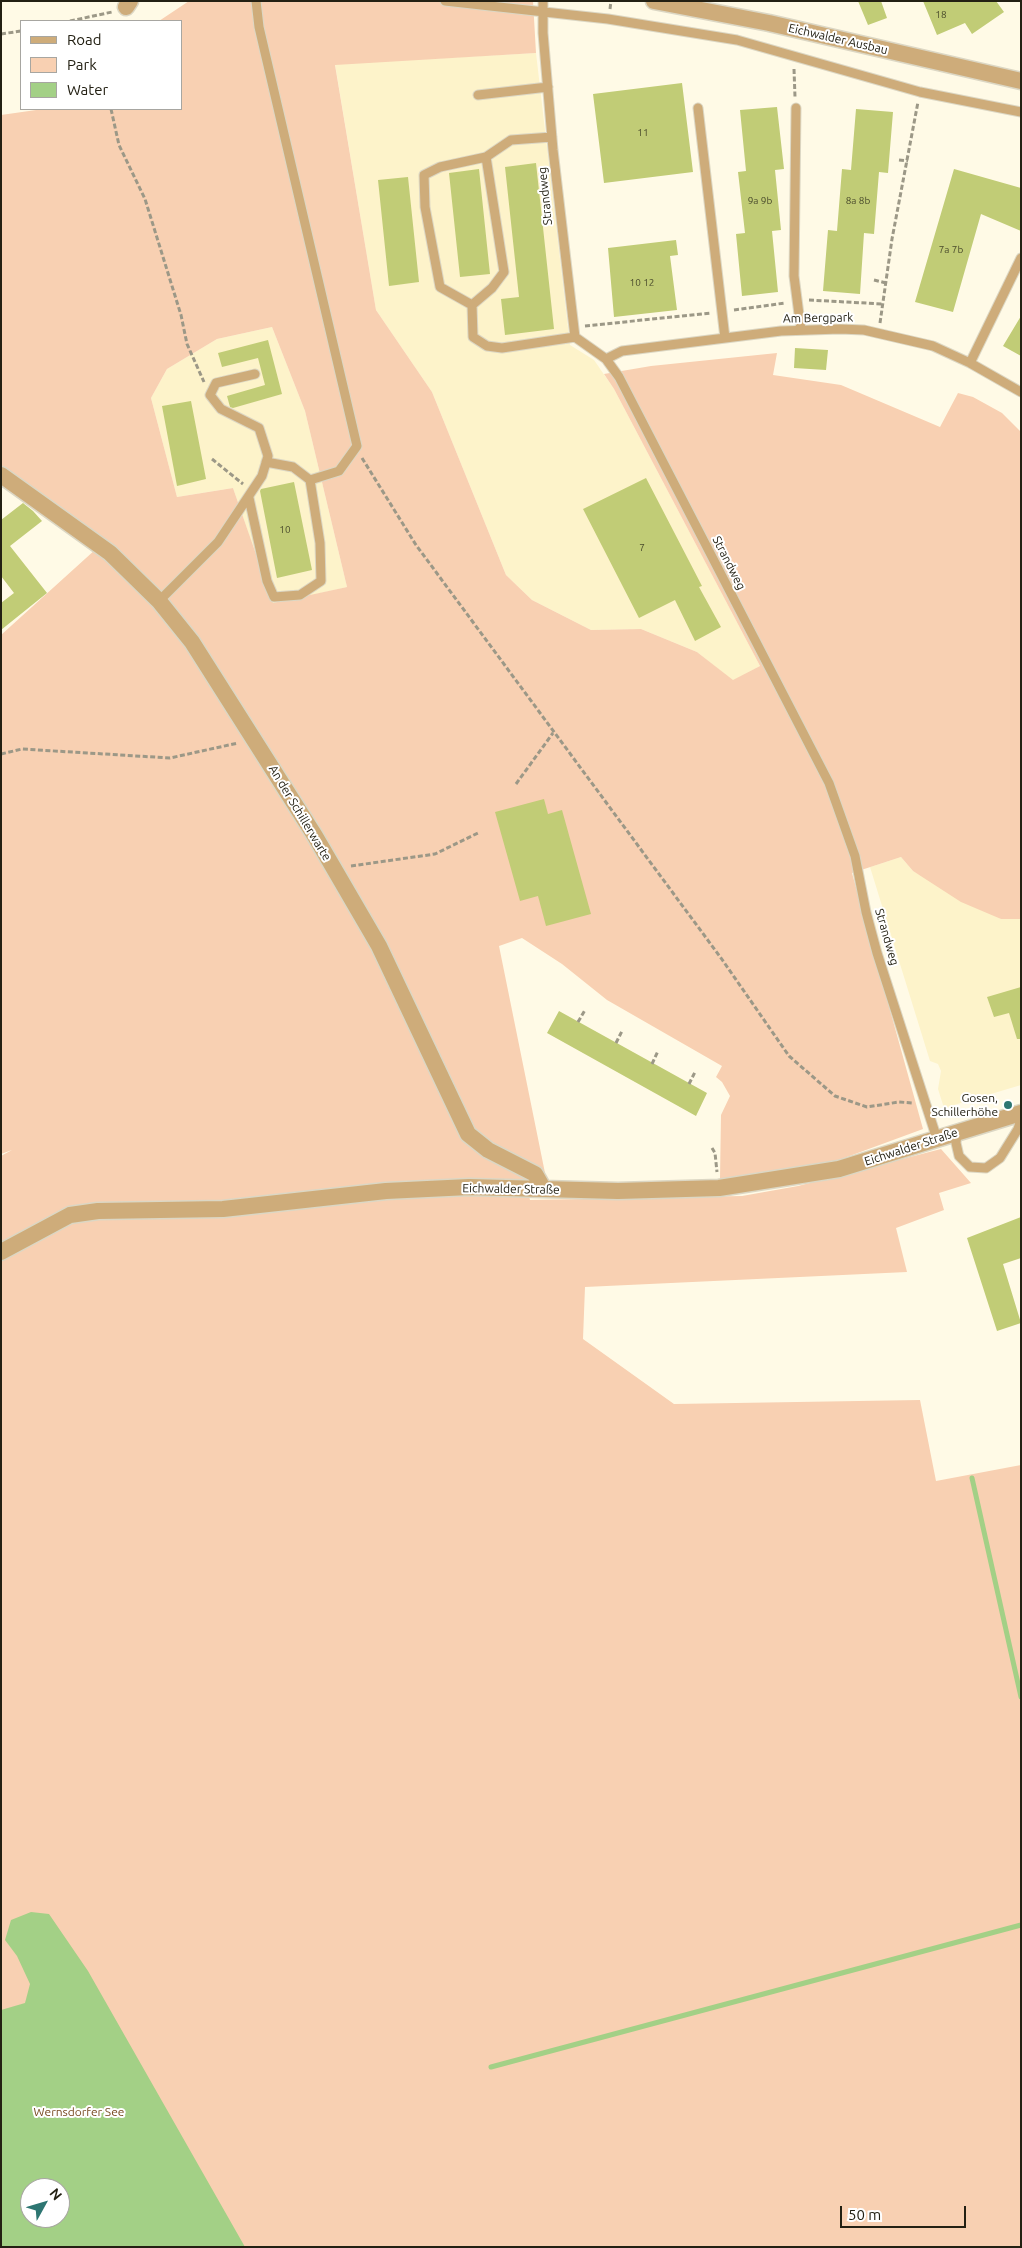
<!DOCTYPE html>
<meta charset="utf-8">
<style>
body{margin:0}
#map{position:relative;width:1022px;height:2248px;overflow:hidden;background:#fffae6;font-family:Ubuntu,sans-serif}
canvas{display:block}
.frame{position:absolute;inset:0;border:2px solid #232013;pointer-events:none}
.legend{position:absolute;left:20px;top:20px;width:162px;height:90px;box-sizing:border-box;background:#fff;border:1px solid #a7a6a1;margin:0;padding:6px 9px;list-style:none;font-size:15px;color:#232013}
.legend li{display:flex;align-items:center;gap:10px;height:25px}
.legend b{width:25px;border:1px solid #a7a6a1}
.north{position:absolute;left:20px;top:2178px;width:50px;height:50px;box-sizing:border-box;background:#fff;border:1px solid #a7a6a1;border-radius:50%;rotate:51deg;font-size:14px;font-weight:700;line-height:20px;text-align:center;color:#232013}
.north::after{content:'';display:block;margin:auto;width:18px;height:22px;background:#2d7672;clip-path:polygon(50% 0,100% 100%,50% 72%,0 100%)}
.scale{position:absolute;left:840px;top:2206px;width:126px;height:22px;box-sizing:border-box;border:2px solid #232013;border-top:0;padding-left:6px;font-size:15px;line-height:18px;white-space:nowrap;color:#232013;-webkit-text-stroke:4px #fff;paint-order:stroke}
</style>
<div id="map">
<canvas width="1022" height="2248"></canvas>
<div class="frame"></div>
<ul class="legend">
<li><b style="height:6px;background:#ceac7a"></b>Road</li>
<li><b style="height:14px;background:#f8d0b2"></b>Park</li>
<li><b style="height:14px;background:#a3d086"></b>Water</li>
</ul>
<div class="north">N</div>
<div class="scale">50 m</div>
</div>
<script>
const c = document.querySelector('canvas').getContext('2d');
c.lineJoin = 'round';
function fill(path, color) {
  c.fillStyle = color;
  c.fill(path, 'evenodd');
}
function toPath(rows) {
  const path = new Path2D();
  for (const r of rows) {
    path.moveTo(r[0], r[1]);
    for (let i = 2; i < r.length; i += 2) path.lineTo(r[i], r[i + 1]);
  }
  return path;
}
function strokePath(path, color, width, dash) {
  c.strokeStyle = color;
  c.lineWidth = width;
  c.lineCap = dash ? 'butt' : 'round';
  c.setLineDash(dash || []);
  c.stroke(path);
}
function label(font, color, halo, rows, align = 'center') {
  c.font = font + ' Ubuntu,sans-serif';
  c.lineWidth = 4;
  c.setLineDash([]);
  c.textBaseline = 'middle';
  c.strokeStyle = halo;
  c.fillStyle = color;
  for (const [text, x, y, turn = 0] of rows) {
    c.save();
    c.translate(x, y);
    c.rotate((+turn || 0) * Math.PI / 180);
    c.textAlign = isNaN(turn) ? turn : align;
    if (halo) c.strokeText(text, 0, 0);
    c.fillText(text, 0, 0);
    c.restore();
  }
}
fill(toPath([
 [536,53,570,345,594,360,614,389,760,666,733,681,697,652,641,629,591,630,532,600,506,575,432,392,376,310,335,64],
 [272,327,305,411,347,587,273,604,233,488,177,497,151,398,167,369,217,339],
 [901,857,913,871,1001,919,1021,919,1021,1085,944,1108,938,1089,941,1071,938,1064,930,1061,870,867]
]), '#fdf3ca');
fill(toPath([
 [189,1,533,1,536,53,335,65,376,310,432,392,506,575,532,600,591,630,641,629,697,652,733,680,760,666,614,389,604,374,651,366,777,353,773,375,841,385,940,427,958,393,973,397,1002,413,1021,432,1021,919,1001,919,961,902,913,871,901,857,852,873,923,1129,836,1161,720,1179,721,1115,730,1096,722,1082,716,1077,722,1066,607,1000,562,964,522,938,499,946,545,1173,524,1176,530,1200,742,1196,798,1186,941,1149,971,1183,939,1193,944,1210,896,1228,907,1272,585,1287,583,1339,674,1404,920,1400,936,1481,1021,1465,1021,2247,1,2247,1,1156,12,1150,1,1154,1,635,96,549,1,480,1,115,43,109,181,109,181,21,159,21],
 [272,327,305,411,347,587,273,603,233,488,177,497,151,398,167,369,217,339],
 [30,2188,60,2188,60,2218,30,2218]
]), '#f8d0b2');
fill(toPath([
 [31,1912,49,1914,88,1971,245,2247,1,2247,1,2010,25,2003,30,1984,17,1956,5,1940,11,1920],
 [30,2188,60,2188,60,2218,30,2218]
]), '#a3d086');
strokePath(toPath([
 [972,1478,1021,1697],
 [491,2067,1021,1925]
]), '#a3d086', 5);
fill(toPath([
 [858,1,881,1,887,18,868,25],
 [923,1,996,1,1004,12,972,34,965,23,937,35],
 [682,83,693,172,604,183,593,94],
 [777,107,784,169,775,170,781,230,772,231,778,292,742,296,736,234,745,233,738,172,746,171,740,110],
 [856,109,893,112,888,173,879,172,874,234,864,233,860,294,823,291,828,230,837,231,842,169,851,170],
 [536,163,554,329,505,335,501,299,519,297,505,167],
 [479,169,490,274,460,277,449,173],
 [954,169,1021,188,1021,231,981,214,953,312,915,302],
 [408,177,419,282,389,286,378,180],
 [676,240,678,255,670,256,677,310,614,317,608,248],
 [1021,316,1021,356,1003,346],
 [268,340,282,394,233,408,230,407,227,396,265,385,258,358,222,367,218,353],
 [795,348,828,350,826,370,794,368],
 [191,401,206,479,177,486,162,406],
 [646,478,702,586,699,587,721,627,695,641,675,600,639,618,583,509],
 [294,482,312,570,277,578,260,491,261,489],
 [23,503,33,511,42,521,10,546,47,593,1,630,1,603,14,593,1,576,1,520],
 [544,799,548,814,562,810,591,914,546,926,538,896,520,901,495,812],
 [1021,987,1021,1039,1017,1039,1009,1013,994,1017,987,997],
 [559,1011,707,1093,696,1116,547,1033],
 [1021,1217,1021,1258,1003,1264,1021,1323,997,1331,967,1238]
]), '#c1cc76');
const service = toPath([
 [256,1,259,27,357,446,339,471,310,480],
 [445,1,608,19,737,40,920,92,1021,112],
 [543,1,543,33,553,150,575,337,606,359,619,377,829,783,855,856,866,912,877,953,937,1139],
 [478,95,548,87],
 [698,108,725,338],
 [796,108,794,276,801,330],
 [552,137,511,140,486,157,504,272,492,288,472,305,473,337,487,346,502,348,575,337],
 [472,305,440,287,425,207,424,175,440,167,486,157],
 [606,359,622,351,781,331,840,329,864,330,933,346,970,363,1021,392],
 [970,363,1021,258],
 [249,498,267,581,274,597,300,595,321,581,320,543,310,480,293,467,266,462],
 [159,601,218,542,262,476,268,456,259,428,221,409,210,395,216,383,255,374],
 [957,1132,956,1143,959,1156,970,1167,986,1168,1000,1158,1018,1129,1021,1120]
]);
const minor = toPath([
 [654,1,769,23,1021,81],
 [126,7,130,1],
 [1,475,110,553,159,601,192,642,315,836,379,946,468,1134,488,1150,535,1174,543,1188],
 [1,1252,70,1215,98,1211,223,1209,386,1191,469,1187,618,1191,719,1188,839,1169,1021,1113]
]);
strokePath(service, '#dcd7c4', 11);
strokePath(minor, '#dcd7c4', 19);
strokePath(toPath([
 [610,9,611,1],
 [70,21,112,12],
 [1,34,21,31],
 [794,69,795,97],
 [111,109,119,145,145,199,181,315,187,344,204,382],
 [899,160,908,161],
 [874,280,886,283],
 [809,300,883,304],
 [734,310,785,303],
 [880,323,892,239,918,102],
 [585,326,711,313],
 [362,458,416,545,721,958,789,1056,835,1096,867,1107,899,1102,913,1103],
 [212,459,243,484],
 [1,754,22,749,170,758,238,743],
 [516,784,553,733],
 [351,866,435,854,480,832],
 [578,1022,585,1010],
 [616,1043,622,1031],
 [652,1064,658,1051],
 [689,1084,695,1072],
 [712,1148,715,1153,717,1172]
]), '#9c9887', 3, [5, 2.5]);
strokePath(service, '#ceac7a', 9);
strokePath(minor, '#ceac7a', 16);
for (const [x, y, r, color] of [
 [1008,1105,5,"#2d7672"]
]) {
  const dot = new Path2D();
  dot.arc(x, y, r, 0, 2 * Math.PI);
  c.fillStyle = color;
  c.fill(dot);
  strokePath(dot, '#fff', 2);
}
label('10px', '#4a4b2c', null, [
 ["18",941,15],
 ["11",643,133],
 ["9a 9b",760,201],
 ["8a 8b",858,201],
 ["7a 7b",951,250],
 ["10 12",642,283],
 ["10",285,530],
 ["7",642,548]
]);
label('12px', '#232013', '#fff', [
 ["Eichwalder Ausbau",838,39,13],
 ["Strandweg",545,196,-96],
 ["Am Bergpark",818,318,-1],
 ["Strandweg",729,563,63],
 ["An der Schillerwarte",300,813,59],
 ["Strandweg",887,937,74],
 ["Eichwalder Straße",911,1147,-18],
 ["Eichwalder Straße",511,1189,1]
]);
label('12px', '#232013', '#fff', [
 ["Gosen,",998,1098],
 ["Schillerhöhe",998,1112]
], 'right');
label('12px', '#784920', '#fff', [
 ["Wernsdorfer See",79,2112]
]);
</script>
